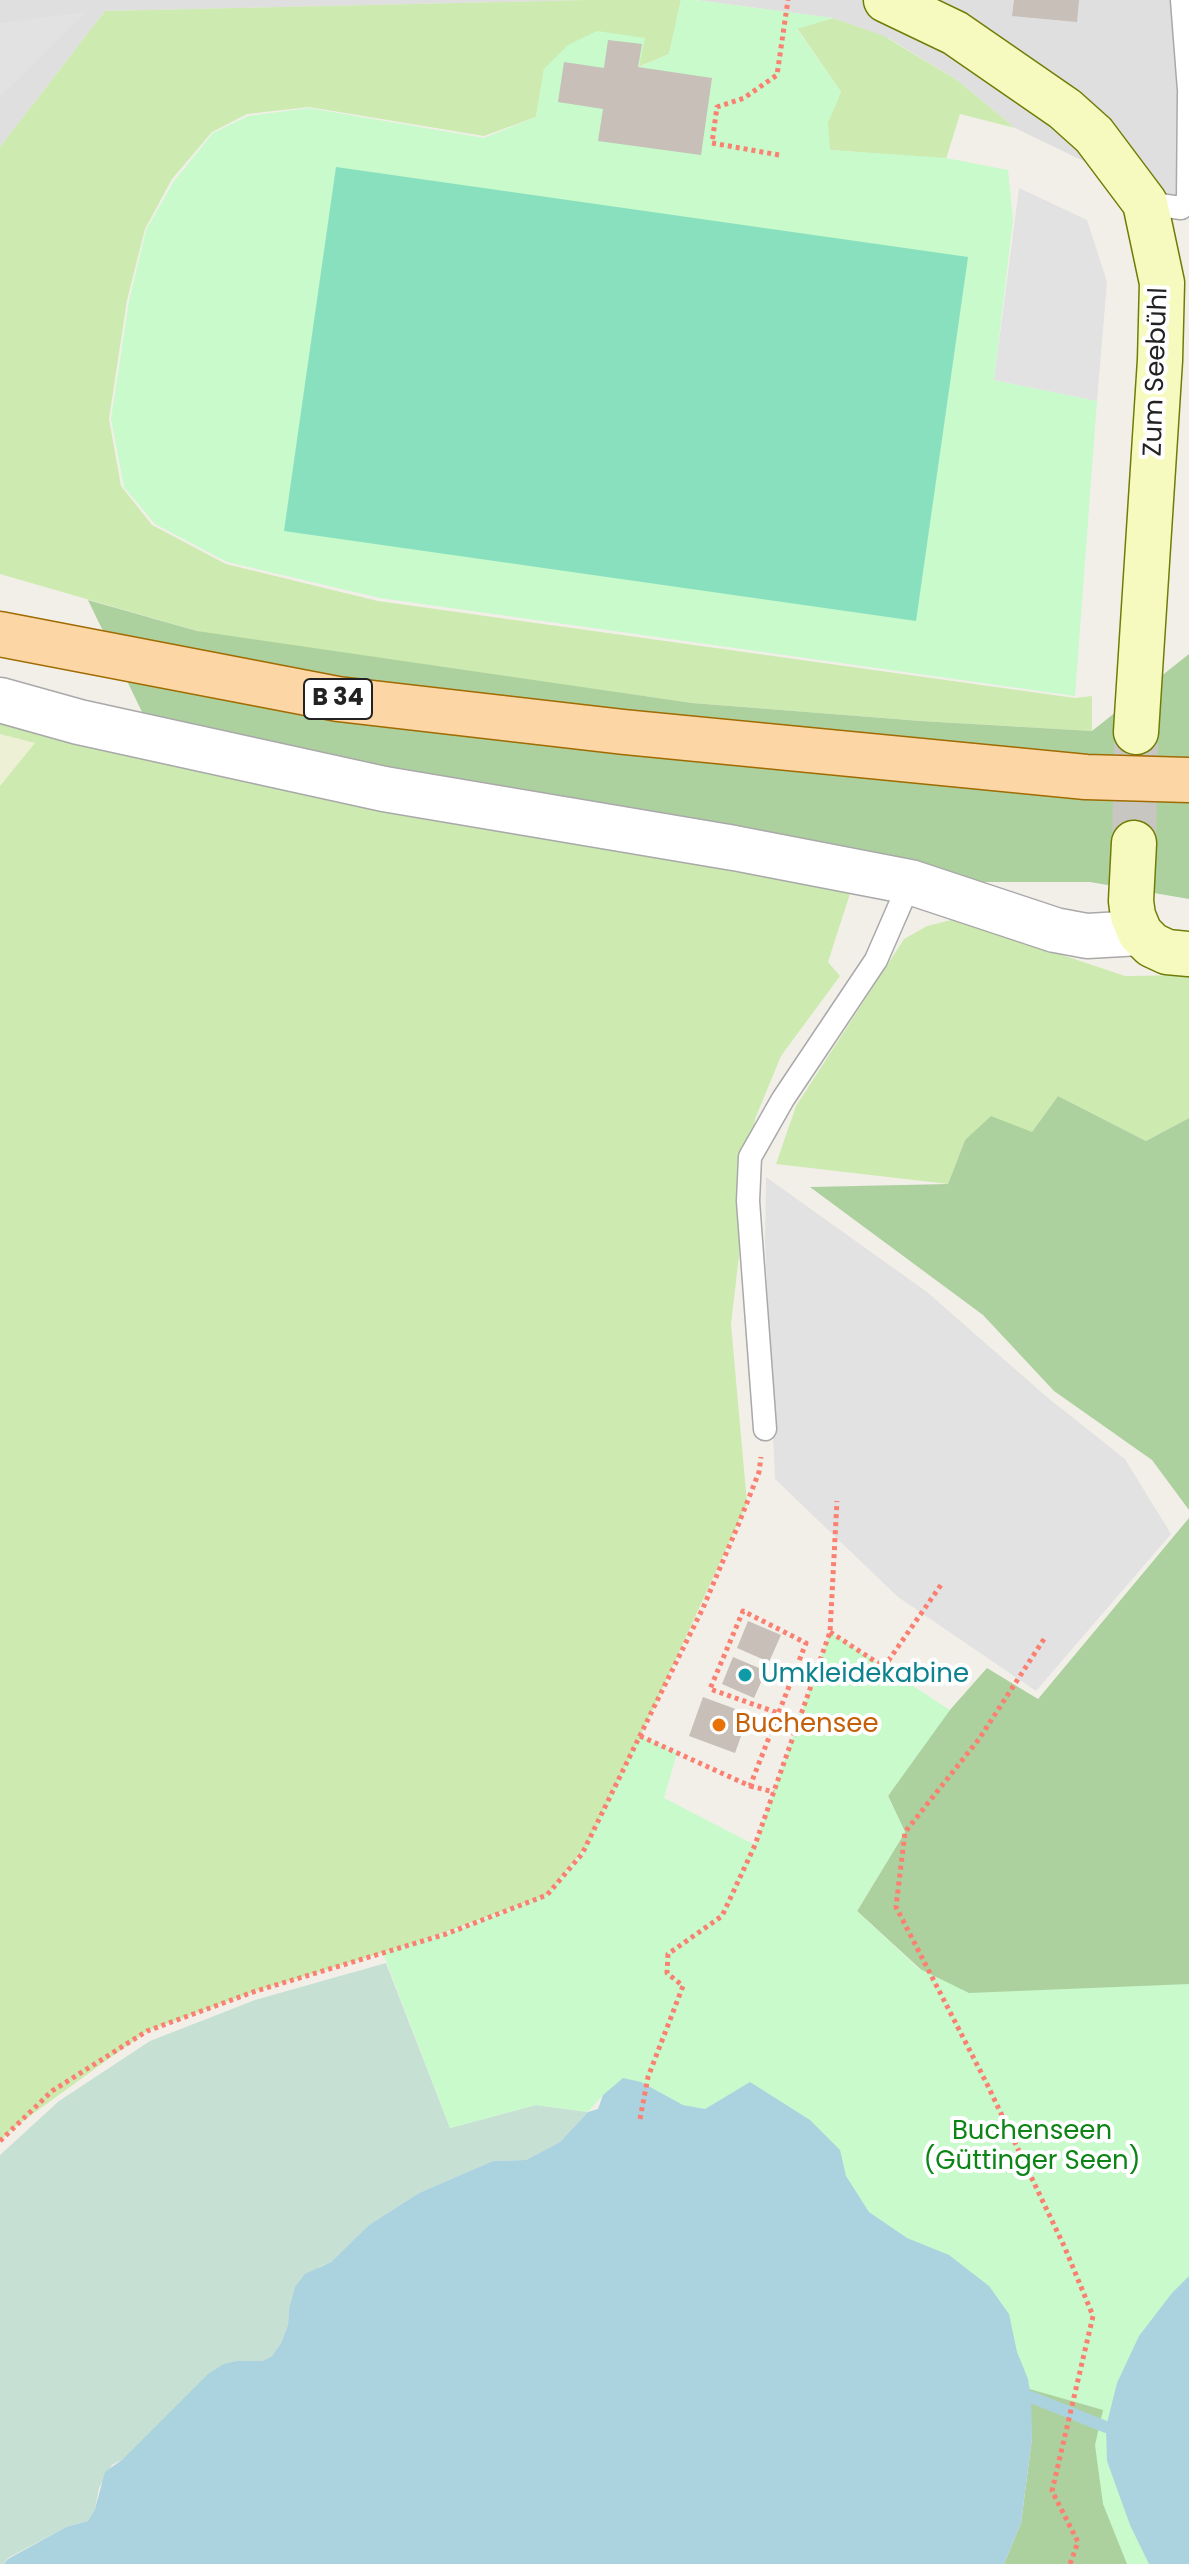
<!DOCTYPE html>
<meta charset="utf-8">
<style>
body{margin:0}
canvas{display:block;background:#f2efe9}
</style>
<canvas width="1189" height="2564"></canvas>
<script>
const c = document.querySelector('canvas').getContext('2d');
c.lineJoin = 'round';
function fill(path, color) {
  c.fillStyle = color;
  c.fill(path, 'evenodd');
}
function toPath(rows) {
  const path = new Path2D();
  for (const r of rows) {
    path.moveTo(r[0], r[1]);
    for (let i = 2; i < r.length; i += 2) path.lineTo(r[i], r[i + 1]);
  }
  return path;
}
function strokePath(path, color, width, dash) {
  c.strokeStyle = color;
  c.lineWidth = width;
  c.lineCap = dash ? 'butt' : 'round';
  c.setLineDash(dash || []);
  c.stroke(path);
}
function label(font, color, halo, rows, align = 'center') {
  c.font = font + ' Poppins,sans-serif';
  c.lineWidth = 8;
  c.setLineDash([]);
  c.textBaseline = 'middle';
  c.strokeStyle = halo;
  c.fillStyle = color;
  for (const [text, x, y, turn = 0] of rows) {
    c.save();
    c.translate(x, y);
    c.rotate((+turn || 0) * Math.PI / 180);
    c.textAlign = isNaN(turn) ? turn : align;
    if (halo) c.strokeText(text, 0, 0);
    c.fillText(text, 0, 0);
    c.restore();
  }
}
fill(toPath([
 [0,0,589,0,105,11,0,147],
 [696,0,1189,0,1181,208,1015,128,957,80,890,39,833,18]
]), '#e0dfdf');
fill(toPath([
 [0,734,36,743,0,786]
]), '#eef0d5');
fill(toPath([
 [589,0,681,0,669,54,638,67,544,69,536,117,484,136,309,107,247,114,212,132,172,179,145,229,127,300,109,419,121,486,152,525,226,564,378,601,1075,698,1092,696,1092,731,921,721,692,703,218,637,0,574,0,147,105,11],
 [833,18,884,36,957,80,1015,128,960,114,946,159,830,150,827,123,841,92,797,28],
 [0,700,857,872,828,962,840,976,781,1056,755,1119,731,1324,747,1503,654,1707,587,1845,547,1895,421,1941,256,1991,147,2031,12,2129,0,2141,0,786,35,743,0,734],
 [955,919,1125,976,1189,975,1189,1118,1146,1141,1058,1096,1032,1132,965,1140,948,1184,776,1164,796,1106,904,939,927,926]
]), '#cdebb0');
fill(toPath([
 [88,600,197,631,692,703,921,721,1092,731,1189,654,1189,899,1090,882,910,882,155,739],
 [1058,1096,1146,1141,1189,1118,1189,1510,1152,1460,1054,1391,983,1315,810,1187,948,1184,965,1140,991,1116,1032,1132],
 [1189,1518,1189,2153,1082,2117,857,1911,905,1832,888,1796,926,1737,987,1668,1038,1699],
 [1080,2158,1149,2564,1004,2564,1021,2523,1032,2438,1028,2379]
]), '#add19e');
fill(toPath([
 [386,1963,450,2128,536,2105,588,2112,560,2142,526,2160,493,2161,419,2193,369,2225,331,2262,319,2267,289,2309,288,2325,281,2343,272,2356,262,2361,252,2362,123,2459,112,2465,99,2488,95,2509,88,2521,66,2527,8,2558,4,2564,0,2564,0,2155,59,2101,150,2041,255,2000]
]), '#c6e0d4');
fill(toPath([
 [681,0,696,0,833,18,797,29,841,92,828,123,830,150,946,158,1008,170,1013,220,994,380,1097,401,1075,696,380,598,227,562,155,524,124,487,111,419,129,301,146,230,174,181,213,133,248,116,309,108,484,138,536,117,544,69,568,45,597,31,645,38,639,67,669,54],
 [830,1632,950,1710,888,1796,905,1832,857,1911,918,1968,969,1993,1189,1984,1189,2564,1127,2564,1103,2504,1095,2445,1103,2410,1012,2384,893,2229,869,2212,855,2190,749,2083,705,2109,683,2105,641,2082,603,2095,588,2112,536,2105,450,2128,383,1953,460,1929,547,1895,582,1854,640,1736,677,1753,664,1798,755,1845]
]), '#c8facc');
fill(toPath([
 [336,167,968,257,916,621,284,531]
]), '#88e0be');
fill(toPath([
 [86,12,0,97,0,23],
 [1019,188,1087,220,1107,282,1097,401,994,380],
 [766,1177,927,1292,1048,1398,1125,1459,1171,1534,1036,1691,898,1597,775,1479,765,1240]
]), '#e2e2e2');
fill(toPath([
 [623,2078,641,2082,683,2105,705,2109,750,2082,810,2120,840,2150,846,2176,869,2212,907,2238,949,2255,989,2286,1009,2314,1017,2352,1028,2379,1031,2397,1032,2438,1021,2523,1004,2564,4,2564,8,2559,66,2527,88,2521,95,2509,105,2472,123,2459,208,2374,224,2364,237,2361,262,2361,272,2356,281,2343,288,2325,289,2309,295,2287,305,2274,331,2262,369,2225,419,2193,493,2161,526,2160,560,2142,588,2112,598,2109,603,2095],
 [1189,2276,1189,2564,1149,2564,1130,2525,1107,2461,1106,2427,1117,2383,1139,2336,1172,2293]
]), '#aad3df');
strokePath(toPath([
 [1031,2397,1106,2427]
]), '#aad3df', 12);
fill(toPath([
 [1014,0,1079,0,1077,22,1012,16],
 [608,40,642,44,638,67,712,78,701,155,598,141,603,109,558,102,564,62,604,68],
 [748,1621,781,1635,769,1662,737,1648],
 [733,1657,766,1671,754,1698,722,1684],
 [703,1697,749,1714,735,1753,689,1736]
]), '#c7bfb8');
strokePath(toPath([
 [1134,843,1136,743]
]), '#c8c6c1', 44, [44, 22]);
const lane = toPath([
 [1182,0,1189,90],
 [1145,203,1181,208,1188,199,1189,94],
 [765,1429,748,1201,750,1157,783,1099,876,960,910,882]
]);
const street = toPath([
 [0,700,79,722,384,789,734,848,910,882,1055,930,1087,936,1140,933]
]);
const secondary = toPath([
 [886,0,955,33,1065,109,1094,135,1145,203,1162,283,1160,360,1136,732],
 [1134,843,1131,901,1133,916,1140,933,1152,945,1167,952,1189,954]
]);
const primary = toPath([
 [0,634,338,699,624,732,1086,777,1189,780]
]);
strokePath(lane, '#a9a9a9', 25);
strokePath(street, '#a9a9a9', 47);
strokePath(secondary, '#707d05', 47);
strokePath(primary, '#a06b00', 47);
strokePath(toPath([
 [779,155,712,143,717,107,744,98,777,75,788,0],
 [830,1632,884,1667,943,1582],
 [1044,1639,979,1739,905,1832,896,1907,987,2084,1065,2248,1093,2316,1052,2491,1078,2542,1070,2564],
 [640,1736,750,1786,806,1643,743,1611,710,1689,778,1713],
 [750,1786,774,1792],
 [640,2119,648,2077,683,1986,667,1973,668,1954,722,1916,755,1845,830,1632,837,1501],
 [0,2141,52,2091,147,2031,256,1991,446,1934,547,1895,582,1854,654,1707,703,1608,739,1523,759,1472,761,1457]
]), '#fa8072', 5, [4, 4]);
strokePath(lane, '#fff', 22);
strokePath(street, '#fff', 44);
strokePath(secondary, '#f7fabf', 44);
strokePath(primary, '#fcd6a4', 44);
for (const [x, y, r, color] of [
 [745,1675,8,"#0f9aa8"],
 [719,1725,8,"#e8710a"]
]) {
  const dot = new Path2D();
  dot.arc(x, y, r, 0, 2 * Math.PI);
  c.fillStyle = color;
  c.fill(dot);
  strokePath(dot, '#fff', 3);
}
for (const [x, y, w] of [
 [338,699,68]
]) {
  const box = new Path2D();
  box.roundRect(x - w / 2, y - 20, w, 40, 6);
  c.fillStyle = '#fff';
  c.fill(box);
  strokePath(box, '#222', 2);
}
label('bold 24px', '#222', null, [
 ["B 34",338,699]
]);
label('26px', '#222', '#fff', [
 ["Zum Seebühl",1157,372,-88]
]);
label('26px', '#0d838f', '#fff', [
 ["Umkleidekabine",761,1675]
], 'left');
label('26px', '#c56008', '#fff', [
 ["Buchensee",735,1725]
], 'left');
label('26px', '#0c8416', '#fff', [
 ["Buchenseen",1032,2132],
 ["(Güttinger Seen)",1032,2162]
]);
</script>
